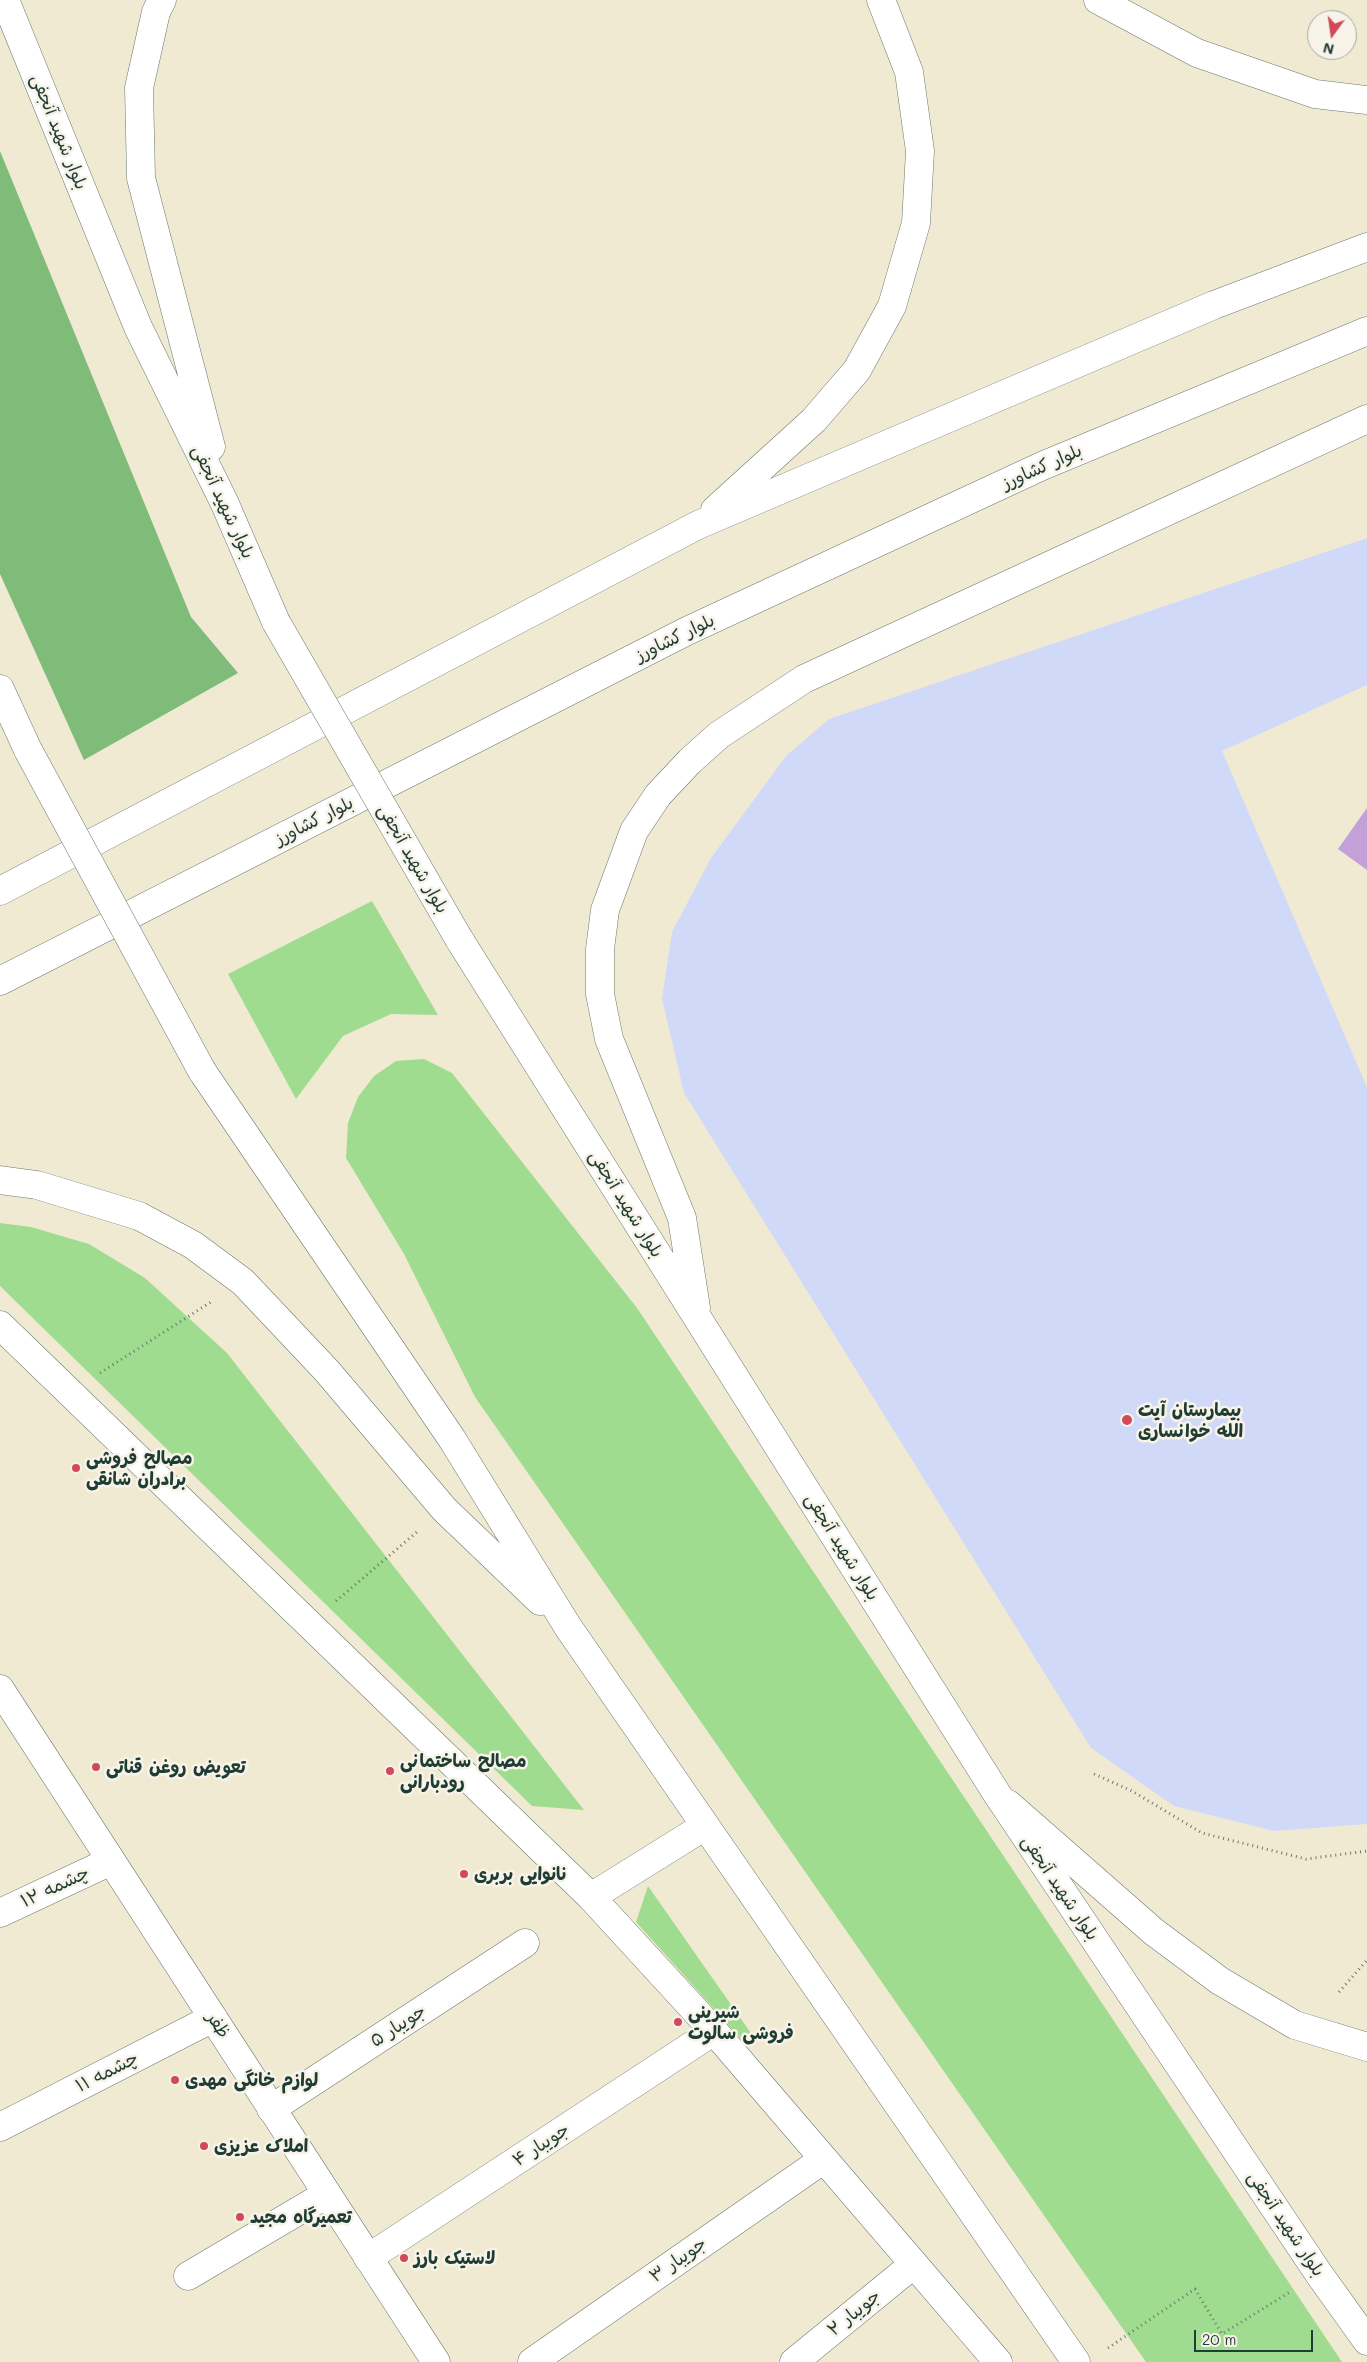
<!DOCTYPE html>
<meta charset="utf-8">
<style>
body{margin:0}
#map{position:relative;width:1367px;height:2362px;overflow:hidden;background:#f1ead3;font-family:Mali,sans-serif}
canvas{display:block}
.north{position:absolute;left:1307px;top:10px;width:50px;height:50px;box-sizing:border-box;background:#f7f3e8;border:1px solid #a1aaa0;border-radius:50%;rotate:194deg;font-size:14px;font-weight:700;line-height:20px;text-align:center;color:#1f3d34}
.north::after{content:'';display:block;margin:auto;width:18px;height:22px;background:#d1495b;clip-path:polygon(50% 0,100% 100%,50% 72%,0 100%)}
.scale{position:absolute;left:1194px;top:2330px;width:119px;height:22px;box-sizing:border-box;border:2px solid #1f3d34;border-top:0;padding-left:6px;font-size:15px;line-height:18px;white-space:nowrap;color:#1f3d34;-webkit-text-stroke:4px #f7f3e8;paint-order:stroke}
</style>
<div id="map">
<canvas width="1367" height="2362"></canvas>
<div class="north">N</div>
<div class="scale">20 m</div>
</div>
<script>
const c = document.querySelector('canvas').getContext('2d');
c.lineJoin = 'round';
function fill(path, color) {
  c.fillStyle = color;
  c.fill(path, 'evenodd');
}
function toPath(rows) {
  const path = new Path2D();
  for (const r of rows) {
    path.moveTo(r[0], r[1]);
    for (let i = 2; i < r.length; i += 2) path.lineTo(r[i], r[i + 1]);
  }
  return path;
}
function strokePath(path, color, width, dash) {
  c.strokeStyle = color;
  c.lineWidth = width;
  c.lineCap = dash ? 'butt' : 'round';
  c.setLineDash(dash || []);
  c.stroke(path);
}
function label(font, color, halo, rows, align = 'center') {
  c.font = font + ' Mali,"Playpen Sans Arabic",sans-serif';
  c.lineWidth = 5;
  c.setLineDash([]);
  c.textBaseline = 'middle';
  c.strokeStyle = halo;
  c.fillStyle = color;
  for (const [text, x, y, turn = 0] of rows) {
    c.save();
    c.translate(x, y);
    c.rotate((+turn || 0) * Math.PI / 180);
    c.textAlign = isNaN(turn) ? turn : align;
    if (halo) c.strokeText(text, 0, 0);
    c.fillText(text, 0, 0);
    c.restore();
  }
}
fill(toPath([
 [1367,538,1367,685,1222,751,1367,1087,1367,1824,1274,1831,1174,1806,1091,1748,684,1093,662,999,672,932,711,858,786,756,829,719]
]), '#d1d9f9');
fill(toPath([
 [372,901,438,1015,391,1014,343,1036,296,1099,228,974],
 [424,1059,452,1073,637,1308,1342,2362,1146,2362,475,1397,404,1254,346,1158,348,1123,358,1097,374,1076,396,1061],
 [0,1223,31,1227,89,1244,145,1278,227,1353,584,1810,532,1806,0,1286],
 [648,1886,753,2036,743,2041,636,1922]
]), '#9fdc90');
fill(toPath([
 [0,151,191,617,238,673,84,760,0,574]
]), '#7fbc7a');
fill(toPath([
 [1367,808,1367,870,1338,849]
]), '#c3a0d7');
const street = toPath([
 [0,1325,591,1897,714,2031,998,2362],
 [591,1897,705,1826],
 [0,1913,111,1861],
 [271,2109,525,1943],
 [0,2127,213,2018],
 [368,2258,714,2031],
 [188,2276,327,2194],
 [532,2362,824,2159],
 [794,2362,914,2264]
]);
const secondary = toPath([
 [0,1689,436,2362],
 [1008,1804,1154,1932,1220,1981,1295,2025,1367,2047]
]);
const primary = toPath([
 [5,0,138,327,225,504,276,622],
 [162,0,156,12,139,88,141,178,211,447],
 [1098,0,1197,53,1315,94,1367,100],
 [715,510,814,420,857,370,892,306,916,223,920,151,909,72,881,0],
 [0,689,28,750],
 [0,891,698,525,1214,305,1367,247],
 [459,939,997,1794,1319,2274,1367,2341],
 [0,981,687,631,1042,466,1367,331],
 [202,1071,452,1439,568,1627,1076,2362],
 [0,1180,37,1185,139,1216,193,1245,243,1282,327,1371,444,1509,540,1601],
 [696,1308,682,1218,609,1039,600,994,600,949,605,910,634,831,658,795,690,761,719,735,804,679,1367,419]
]);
strokePath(street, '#687a6c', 29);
strokePath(secondary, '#687a6c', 29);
strokePath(primary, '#687a6c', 29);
strokePath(toPath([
 [100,1373,211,1302],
 [336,1601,417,1532],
 [1094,1774,1132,1791,1202,1833,1306,1859,1367,1851],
 [1339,1992,1367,1960],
 [1108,2348,1195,2289,1222,2334,1290,2292]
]), '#687a6c', 3, [1, 4]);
strokePath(street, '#fff', 28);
strokePath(secondary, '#fff', 28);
strokePath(primary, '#fff', 28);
const primaryBridge = toPath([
 [276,622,459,939],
 [28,750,202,1071]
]);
strokePath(primaryBridge, '#687a6c', 29, []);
strokePath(primaryBridge, '#fff', 28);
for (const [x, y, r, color] of [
 [1127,1420,6,"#d1495b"],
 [76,1468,5,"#d1495b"],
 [96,1767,5,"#d1495b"],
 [390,1771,5,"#d1495b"],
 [464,1874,5,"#d1495b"],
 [678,2022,5,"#d1495b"],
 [175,2080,5,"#d1495b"],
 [204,2146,5,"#d1495b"],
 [240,2217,5,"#d1495b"],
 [404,2258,5,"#d1495b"]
]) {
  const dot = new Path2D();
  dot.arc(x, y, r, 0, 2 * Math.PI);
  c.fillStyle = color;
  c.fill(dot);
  strokePath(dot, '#f7f3e8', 2);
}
label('18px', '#1f3d34', '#f7f3e8', [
 ["بلوار شهید آنجفی",59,132,68],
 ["بلوار کشاورز",1042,467,-24],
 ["بلوار شهید آنجفی",223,502,65],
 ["بلوار کشاورز",675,638,-26],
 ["بلوار کشاورز",314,821,-27],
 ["بلوار شهید آنجفی",413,859,60],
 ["بلوار شهید آنجفی",626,1204,58],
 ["بلوار شهید آنجفی",842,1547,58],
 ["چشمه ۱۲",55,1887,-25],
 ["بلوار شهید آنجفی",1060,1888,56],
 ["ظفر",218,2025,57],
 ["جویبار ۵",398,2026,-33],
 ["چشمه ۱۱",107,2072,-27],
 ["جویبار ۴",541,2145,-33],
 ["بلوار شهید آنجفی",1286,2224,56],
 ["جویبار ۳",678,2260,-35],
 ["جویبار ۲",854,2313,-39]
]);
label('bold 18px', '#1f3d34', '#f7f3e8', [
 ["بیمارستان آیت",1138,1410],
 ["الله خوانساری",1138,1431],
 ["مصالح فروشی",86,1458],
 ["برادران شانقی",86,1479],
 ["مصالح ساختمانی",400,1761],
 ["رودبارانی",400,1782],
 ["تعویض روغن قناتی",106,1767],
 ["نانوایی بربری",474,1874],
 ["شیرینی",688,2012],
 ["فروشی سالوت",688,2033],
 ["لوازم خانگی مهدی",185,2080],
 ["املاک عزیزی",214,2146],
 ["تعمیرگاه مجید",250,2217],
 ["لاستیک بارز",414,2258]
], 'left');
</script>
